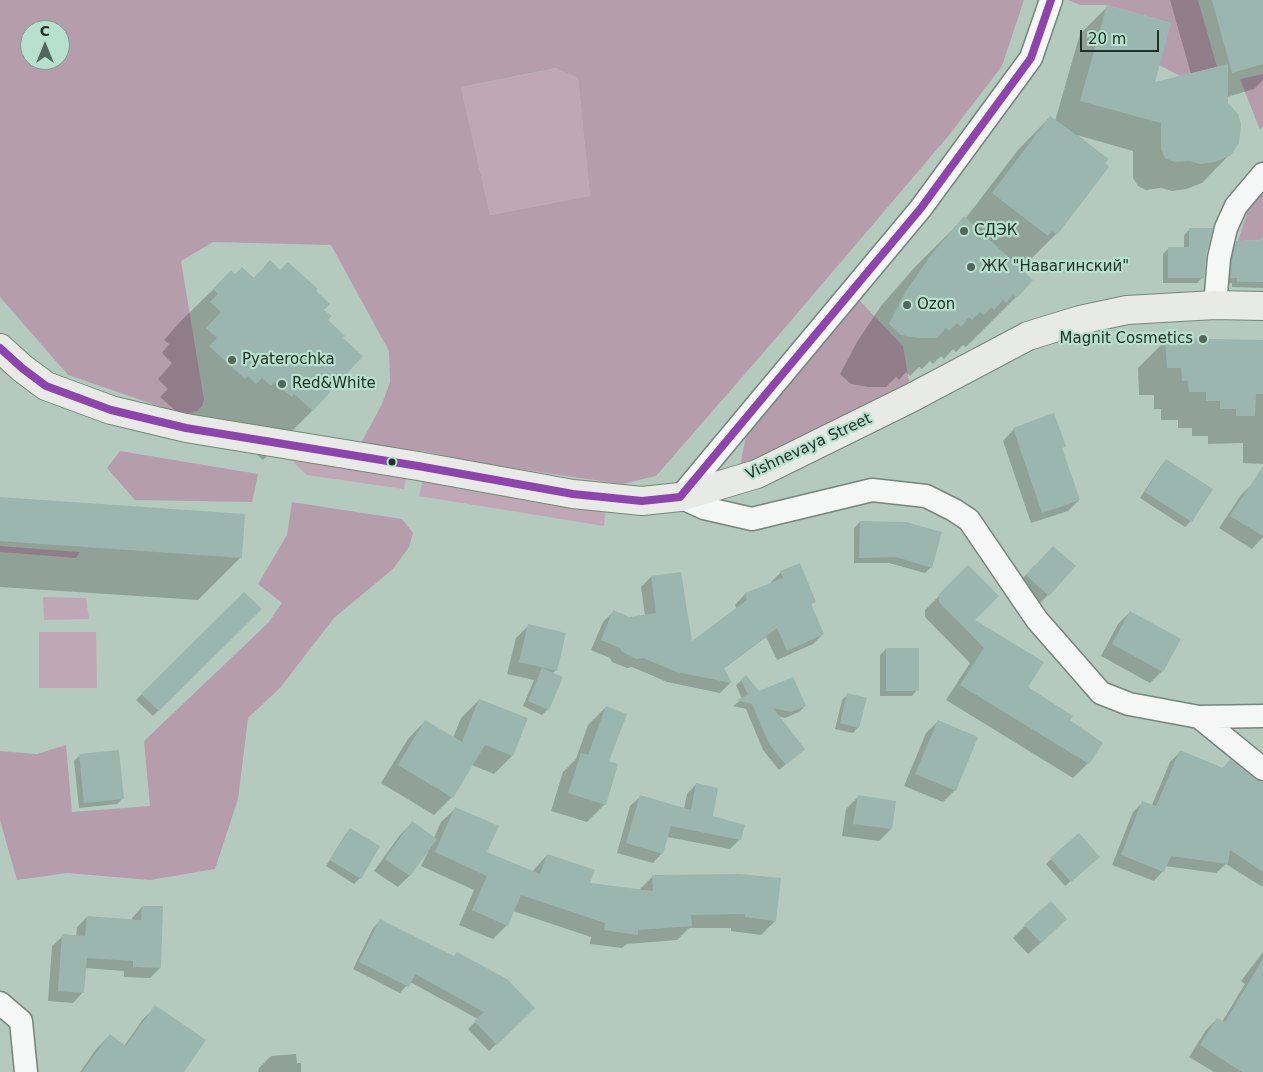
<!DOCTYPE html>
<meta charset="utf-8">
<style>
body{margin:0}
#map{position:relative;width:1263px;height:1072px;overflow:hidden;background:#b4cabf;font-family:"DejaVu Sans",sans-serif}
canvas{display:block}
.north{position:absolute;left:20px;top:20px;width:50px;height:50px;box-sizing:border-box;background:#b7e1cc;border:1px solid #7b9b8b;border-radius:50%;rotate:0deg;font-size:14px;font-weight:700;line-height:20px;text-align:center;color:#213129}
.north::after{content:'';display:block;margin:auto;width:18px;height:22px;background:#54675e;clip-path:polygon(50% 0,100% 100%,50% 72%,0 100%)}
.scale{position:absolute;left:1080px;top:30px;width:79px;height:22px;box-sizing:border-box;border:2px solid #213129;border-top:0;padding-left:6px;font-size:15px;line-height:18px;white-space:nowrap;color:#213129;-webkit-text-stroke:4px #b7e1cc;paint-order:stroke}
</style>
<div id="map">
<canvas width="1263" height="1072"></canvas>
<div class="north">С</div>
<div class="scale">20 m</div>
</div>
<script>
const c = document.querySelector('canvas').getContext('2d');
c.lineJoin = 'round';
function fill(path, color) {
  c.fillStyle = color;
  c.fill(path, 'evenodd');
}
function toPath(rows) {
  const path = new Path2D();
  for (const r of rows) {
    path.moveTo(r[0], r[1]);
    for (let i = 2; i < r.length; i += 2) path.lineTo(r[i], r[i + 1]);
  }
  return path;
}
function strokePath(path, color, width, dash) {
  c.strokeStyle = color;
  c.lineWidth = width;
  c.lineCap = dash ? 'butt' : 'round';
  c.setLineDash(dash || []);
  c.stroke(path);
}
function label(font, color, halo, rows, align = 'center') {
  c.font = font + ' "DejaVu Sans",sans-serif';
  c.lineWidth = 4.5;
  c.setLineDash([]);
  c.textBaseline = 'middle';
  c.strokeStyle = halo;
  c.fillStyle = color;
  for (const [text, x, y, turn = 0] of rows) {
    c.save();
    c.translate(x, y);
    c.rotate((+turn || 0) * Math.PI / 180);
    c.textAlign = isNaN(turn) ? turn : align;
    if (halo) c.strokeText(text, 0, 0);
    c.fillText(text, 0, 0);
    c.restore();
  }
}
fill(toPath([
 [557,68,578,78,590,196,490,215,461,87],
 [297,453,407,471,404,489,307,475,294,463],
 [424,475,606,507,604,526,419,496],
 [43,597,86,598,89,619,44,620],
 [39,632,96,632,97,688,39,688]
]), '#c0a7b6');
fill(toPath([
 [0,0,1024,0,1002,66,950,134,777,337,656,476,622,484,484,464,423,451,359,447,382,404,390,382,389,351,331,245,213,242,181,261,204,400,202,406,197,411,190,413,176,412,68,375,0,297],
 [30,30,60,30,60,60,30,60],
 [556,68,578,78,590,196,490,215,461,87],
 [1068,0,1198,0,1217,67,1180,76,1159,65,1171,23,1107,5,1080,5],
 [1263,74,1263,126,1260,130,1240,79],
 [1263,190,1263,238,1260,240,1238,241,1248,210],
 [858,299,903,346,910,387,739,470,746,437],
 [120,451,258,474,252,502,135,500,107,468],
 [292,502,402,519,413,533,409,547,393,569,334,618,280,688,248,718,238,799,215,869,150,880,67,873,17,880,0,820,0,751,37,754,66,745,72,812,150,806,144,741,268,623,282,603,258,584,287,535],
 [0,546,80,552,76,558,0,552]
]), '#b69dac');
fill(toPath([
 [1170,0,1263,0,1263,80,1254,89,1227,97,1230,154,1202,183,1186,189,1172,191,1161,188,1146,190,1138,186,1133,178,1133,151,1077,135,1108,159,1056,234,1023,267,1019,263,1016,266,1031,280,1016,297,966,347,963,345,956,352,953,349,944,359,941,356,933,364,930,361,922,369,919,367,910,376,906,372,899,380,896,377,886,387,869,387,851,384,840,374,857,342,881,306,914,268,964,218,965,219,1018,150,1050,117,1055,121,1080,34,1108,6,1153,84,1191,74],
 [1190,229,1205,255,1203,277,1197,283,1163,283,1163,254,1168,249,1184,249,1184,235],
 [1263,239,1263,288,1232,287,1232,283,1225,283,1231,248,1237,243,1260,241],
 [270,262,280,271,314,291,326,320,341,339,361,356,312,411,263,460,243,443,195,428,160,397,168,389,158,379,172,363,162,353,169,344,164,340,181,321,231,272,235,276,253,279],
 [1166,340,1263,342,1263,464,1243,463,1243,443,1208,444,1208,436,1192,436,1192,428,1178,428,1178,420,1161,420,1161,409,1154,409,1154,395,1139,395,1138,368],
 [1014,429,1065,446,1061,449,1079,500,1068,511,1031,523,1003,441],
 [1166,461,1191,521,1185,527,1140,498,1161,466],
 [1253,483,1263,490,1263,537,1252,549,1219,528,1241,495],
 [0,499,241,557,198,600,0,587],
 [860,522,931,567,925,573,889,563,854,563,854,528],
 [1035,565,1048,595,1030,613,1009,593],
 [968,567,973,620,1027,687,1068,721,1101,744,1088,763,1073,778,946,700,970,663,925,617,925,610],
 [781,572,814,602,810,606,823,634,813,644,777,660,766,637,723,669,730,683,720,693,667,682,632,667,627,668,612,662,610,658,591,650,603,622,613,612,629,618,645,616,641,587,651,577,680,573,691,644,737,609,735,605,745,594,771,584,771,582],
 [244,593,260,609,153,716,136,700],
 [1130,612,1180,639,1162,671,1150,683,1101,656,1118,624],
 [528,626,556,670,552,674,548,709,542,715,523,706,534,680,507,674,516,638],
 [886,649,917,690,912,696,880,696,880,655],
 [742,680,759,693,805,706,799,712,785,718,777,716,798,754,779,770,763,750,746,709,733,706,742,699,736,685],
 [847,695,858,727,853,733,835,729,842,700],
 [479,700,526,719,512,756,494,774,472,765,452,797,434,815,381,783,408,739,425,721,453,738,461,718],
 [606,707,605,804,587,822,551,811,563,772,576,759,588,725],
 [938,721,955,790,943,802,904,786,926,733],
 [1180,752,1222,769,1230,761,1263,786,1263,885,1261,886,1226,864,1216,873,1165,866,1163,871,1154,881,1112,865,1133,812,1143,802,1152,805,1170,762],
 [79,756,123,798,117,804,79,808,74,761],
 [696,784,712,817,740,839,730,849,667,837,662,853,653,863,617,853,630,806,640,797,684,809,687,794],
 [858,797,891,829,879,841,842,836,846,809],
 [456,808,486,852,532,872,547,855,589,884,638,891,653,876,775,921,761,935,731,931,731,928,689,928,677,940,627,944,622,948,590,944,591,937,513,911,507,925,493,939,459,925,474,890,421,866,429,850,410,875,398,887,374,871,400,835,412,823,434,838,441,822],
 [350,829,360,878,354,884,326,866,345,835],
 [1051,859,1092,863,1065,886,1046,864],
 [142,907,160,968,150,978,124,977,124,971,85,968,83,992,73,1003,48,1001,52,946,63,936,76,937,77,927,87,917,132,921,132,918],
 [381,920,534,1008,489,1051,468,1029,478,1019,410,982,400,993,353,969,373,928],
 [1025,926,1054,931,1028,954,1013,938],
 [1263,952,1263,1072,1214,1072,1189,1057,1206,1030,1217,1019,1222,1022,1245,984,1241,981],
 [155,1007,182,1072,80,1072,97,1048,110,1035,124,1046,143,1019],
 [296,1054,297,1063,301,1063,301,1072,258,1072,259,1068,271,1056]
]), '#0003');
fill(toPath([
 [1212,0,1263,0,1263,64,1232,73],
 [1107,5,1171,23,1155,82,1228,64,1228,103,1238,114,1241,124,1239,143,1231,155,1215,162,1200,164,1190,161,1175,162,1165,158,1161,149,1161,123,1080,101],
 [1050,116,1109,159,1105,163,1109,167,1057,235,1052,231,1048,236,992,193],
 [964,216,1033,280,1017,298,1013,295,1006,303,1003,300,994,310,991,307,984,315,980,312,972,320,969,317,961,327,957,323,949,331,946,328,937,338,919,338,901,335,889,324,906,291,931,255],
 [1189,228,1213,228,1206,255,1204,278,1168,278,1168,247,1189,247],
 [1263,240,1263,282,1237,282,1237,278,1230,278,1232,260,1236,241],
 [270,260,280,270,288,262,318,289,316,291,330,304,324,310,332,316,328,320,345,336,343,338,363,356,313,411,294,394,292,397,274,382,271,386,262,378,256,384,248,376,245,379,209,346,217,338,206,328,221,312,210,302,218,294,213,289,231,270,235,274,242,267,254,278],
 [1165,338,1263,340,1263,394,1256,394,1255,416,1236,416,1236,409,1220,409,1220,401,1206,401,1206,392,1189,392,1188,381,1182,381,1181,368,1167,368],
 [1054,413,1066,446,1062,448,1080,500,1042,513,1013,428],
 [1166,459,1213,489,1192,522,1145,492],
 [1263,466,1263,536,1230,516],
 [0,497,245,514,242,558,0,541],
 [860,521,906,522,942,532,932,568,896,557,859,558],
 [1053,546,1076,566,1049,596,1026,575],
 [800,563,816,602,811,604,824,634,787,651,777,628,724,668,732,683,677,672,643,658,637,659,622,652,620,648,601,640,613,610,629,617,656,613,651,576,681,572,692,641,747,600,745,593,783,578,780,571],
 [968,565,999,596,975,620,1044,662,1028,687,1073,716,1070,720,1103,743,1089,764,960,685,984,648,939,602,939,594],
 [244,592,262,609,159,711,141,694],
 [1130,611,1181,639,1163,672,1112,644],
 [528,624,566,633,557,671,519,662],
 [886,648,919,648,919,691,886,691],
 [542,668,563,677,549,710,528,701],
 [746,675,759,691,793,677,806,706,791,712,773,708,805,749,786,765,769,744,752,704,737,700,748,695,741,679],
 [847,693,867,698,859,728,840,723],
 [479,699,528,718,513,756,485,745,453,798,398,765,425,720,462,742],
 [606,706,627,714,609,761,618,764,606,805,568,793,581,753,588,755],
 [938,720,978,737,956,791,915,774],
 [119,750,124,799,84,803,79,754],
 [1180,750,1223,768,1230,759,1255,779,1263,783,1263,872,1230,850,1228,864,1171,856,1164,872,1121,855,1142,801,1156,806],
 [696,783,718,788,713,816,745,825,741,840,671,826,663,854,626,843,640,795,691,810],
 [858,795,896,801,892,829,853,824],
 [455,807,499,826,487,852,540,874,547,854,595,870,590,883,653,891,652,875,740,874,781,878,776,921,745,917,745,914,691,915,692,926,638,930,638,935,604,930,605,923,521,895,508,926,472,910,487,876,435,852],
 [412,821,437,839,410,876,385,859],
 [350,828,380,846,361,879,330,860],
 [1079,833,1100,857,1071,882,1050,858],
 [1051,901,1067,919,1041,943,1024,925],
 [142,906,163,906,161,968,133,967,133,961,87,958,84,993,58,991,62,934,85,936,87,916,141,920],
 [380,919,454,956,457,952,507,979,535,1008,497,1045,474,1021,484,1012,415,974,409,987,359,962],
 [1263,959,1263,1072,1242,1072,1200,1045,1217,1018,1225,1022],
 [155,1005,206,1040,184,1072,82,1072,110,1034,126,1046]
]), '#9bb6af');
const street = toPath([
 [1051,0,1031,58,921,208,680,497,704,508,752,519,872,490,926,496,954,510,969,520,1037,620,1101,693,1129,704,1199,717,1263,716],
 [1215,305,1219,258,1226,228,1236,206,1263,174],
 [1199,717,1263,769],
 [0,1003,21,1021,26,1072]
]);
const secondary = toPath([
 [0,348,22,368,46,386,111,410,186,428,418,466,573,494,642,501,680,497,757,474,911,398,1028,336,1080,320,1127,310,1215,305,1263,306]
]);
strokePath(street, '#74857c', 25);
strokePath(secondary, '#74857c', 30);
strokePath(street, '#f4f7f5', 22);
strokePath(secondary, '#e7eae5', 28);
strokePath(toPath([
 [0,348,22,368,46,386,111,410,186,428,418,466,573,494,642,501,680,497,921,208,1031,58,1051,0]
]), '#8e44ad', 8);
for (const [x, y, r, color] of [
 [964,231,5,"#54675e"],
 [971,267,5,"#54675e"],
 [907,305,5,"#54675e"],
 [1203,339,5,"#54675e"],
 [232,360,5,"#54675e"],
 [282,384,5,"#54675e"],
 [392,462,4.5,"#213129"]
]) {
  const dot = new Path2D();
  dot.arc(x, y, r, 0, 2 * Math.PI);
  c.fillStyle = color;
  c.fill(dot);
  strokePath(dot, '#b7e1cc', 2);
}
label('15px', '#213129', '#b7e1cc', [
 ["СДЭК",974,231],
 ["ЖК \"Навагинский\"",981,267],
 ["Ozon",917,305],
 ["Magnit Cosmetics",1193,339,"right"],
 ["Pyaterochka",242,360],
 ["Red&White",292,384]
], 'left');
label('15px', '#213129', '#b7e1cc', [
 ["Vishnevaya Street",809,447,-25]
]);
</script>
